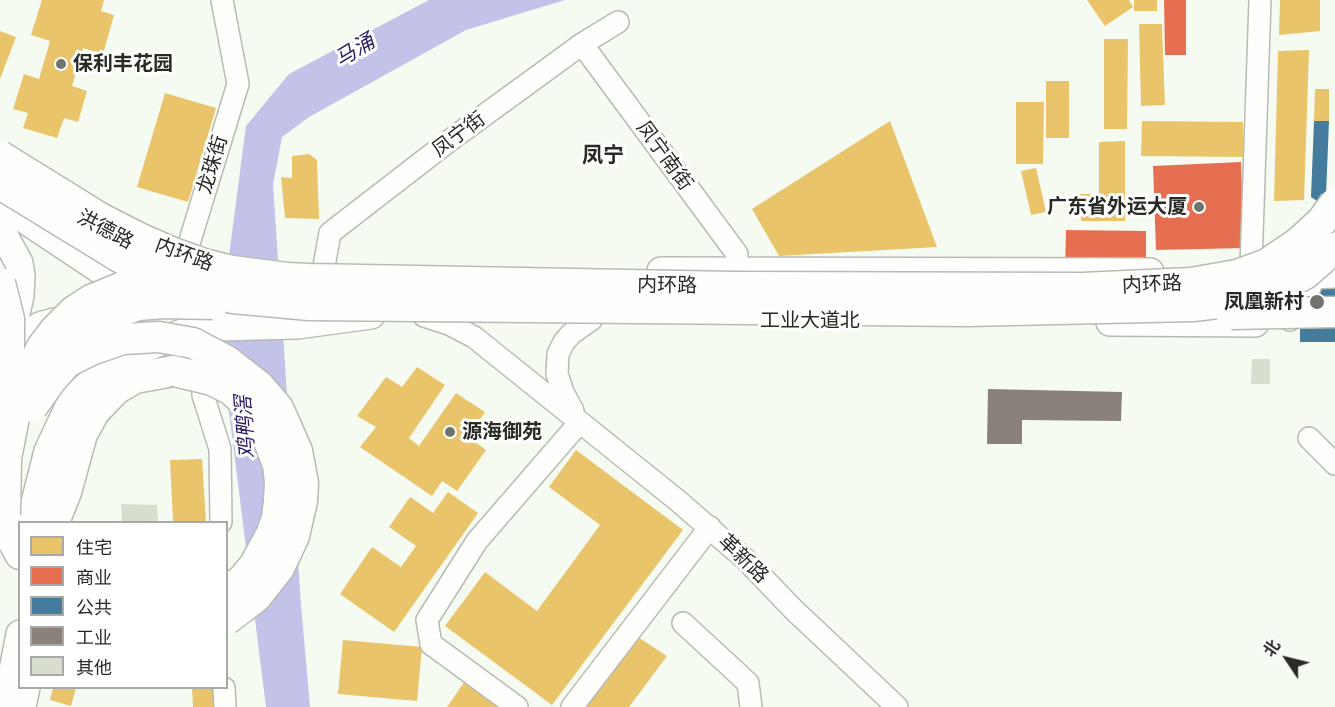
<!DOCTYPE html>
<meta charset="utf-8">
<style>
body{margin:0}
#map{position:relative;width:1335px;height:707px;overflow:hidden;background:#f6fbf1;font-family:Karla,"Noto Sans SC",sans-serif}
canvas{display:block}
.legend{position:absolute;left:18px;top:521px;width:210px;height:168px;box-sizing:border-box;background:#fff;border:2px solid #a9aaa7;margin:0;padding:8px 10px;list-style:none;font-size:18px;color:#282b24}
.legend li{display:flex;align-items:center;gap:12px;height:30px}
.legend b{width:30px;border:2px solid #a9aaa7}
.north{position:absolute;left:1257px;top:629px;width:60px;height:60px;-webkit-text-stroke:4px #fff;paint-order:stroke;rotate:305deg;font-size:16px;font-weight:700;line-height:24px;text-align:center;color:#282b24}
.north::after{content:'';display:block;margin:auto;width:21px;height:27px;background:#282b24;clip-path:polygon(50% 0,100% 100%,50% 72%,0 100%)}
</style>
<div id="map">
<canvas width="1335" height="707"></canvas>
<ul class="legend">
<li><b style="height:16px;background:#e9c46a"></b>住宅</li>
<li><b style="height:16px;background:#e76f51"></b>商业</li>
<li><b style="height:16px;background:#457b9d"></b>公共</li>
<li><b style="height:16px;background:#8a817c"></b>工业</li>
<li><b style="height:16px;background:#d7dece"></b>其他</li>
</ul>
<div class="north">北</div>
</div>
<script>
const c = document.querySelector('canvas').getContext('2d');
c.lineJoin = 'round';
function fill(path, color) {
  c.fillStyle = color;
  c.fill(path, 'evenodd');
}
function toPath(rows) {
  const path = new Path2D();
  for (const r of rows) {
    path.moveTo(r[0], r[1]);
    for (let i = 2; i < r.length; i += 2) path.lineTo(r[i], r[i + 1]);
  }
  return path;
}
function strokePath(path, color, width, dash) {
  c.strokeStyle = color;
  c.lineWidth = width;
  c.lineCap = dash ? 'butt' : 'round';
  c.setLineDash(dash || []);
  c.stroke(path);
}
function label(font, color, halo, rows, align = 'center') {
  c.font = font + ' Karla,"Noto Sans SC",sans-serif';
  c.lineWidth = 6;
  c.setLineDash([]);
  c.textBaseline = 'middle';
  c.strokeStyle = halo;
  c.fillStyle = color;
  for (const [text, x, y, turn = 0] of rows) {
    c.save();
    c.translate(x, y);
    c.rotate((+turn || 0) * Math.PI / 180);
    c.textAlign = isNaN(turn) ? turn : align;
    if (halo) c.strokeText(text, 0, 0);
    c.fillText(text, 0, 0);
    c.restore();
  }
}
fill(toPath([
 [429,0,573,0,565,0,466,30,309,117,282,137,273,184,301,605,310,707,266,707,219,332,246,126,289,74]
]), '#c3c2e8');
fill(toPath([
 [42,0,104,0,101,11,114,15,103,54,83,48,72,86,87,91,78,122,64,118,57,138,23,128,28,113,13,109,24,74,39,79,50,41,31,35],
 [1087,0,1129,0,1133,7,1105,26],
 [1134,0,1157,0,1157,11,1134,11],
 [1280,0,1320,0,1320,31,1279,35],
 [1139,24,1162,24,1165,105,1141,106],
 [0,31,16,37,0,79],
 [1104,39,1128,39,1127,129,1104,129],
 [1309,50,1304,200,1274,201,1278,51],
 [1046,81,1069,81,1069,138,1046,138],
 [1315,89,1329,89,1329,121,1314,121],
 [165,93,216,108,188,202,137,187],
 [1016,102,1044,102,1043,164,1016,164],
 [890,121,937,247,779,256,752,209],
 [1142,121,1243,122,1243,157,1141,156],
 [1125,141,1125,221,1081,221,1080,194,1099,194,1099,142],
 [309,154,317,160,319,219,285,218,281,177,292,178,292,156],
 [1036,168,1046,212,1031,215,1021,171],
 [417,367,445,385,409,438,419,446,456,393,485,412,468,437,486,450,457,491,442,481,432,496,360,447,376,427,357,416,386,377,402,387],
 [576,450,683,530,552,705,445,626,485,572,537,611,600,525,549,487],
 [202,459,206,522,173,522,170,460],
 [448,492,478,513,394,632,340,594,372,547,401,567,416,546,389,527,410,497,433,513],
 [633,634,667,656,629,707,582,707],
 [343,640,422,647,417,701,338,694],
 [467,678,504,707,447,707],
 [53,688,76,688,71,706,50,700],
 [192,688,217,688,217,707,193,707]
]), '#e9c46a');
fill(toPath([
 [1164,0,1186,0,1186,55,1165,55],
 [1241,162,1244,248,1156,250,1153,166],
 [1066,230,1146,231,1146,269,1065,269]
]), '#e76f51');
fill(toPath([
 [1314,121,1329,121,1326,195,1335,213,1311,197],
 [1300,263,1335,263,1335,342,1300,342]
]), '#457b9d');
fill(toPath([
 [988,389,1122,392,1121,421,1022,420,1022,444,987,444]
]), '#8a817c');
fill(toPath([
 [1252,359,1270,359,1270,384,1251,384],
 [121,504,157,505,158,522,122,522]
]), '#d7dece');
const minor = toPath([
 [582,44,737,254,737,284],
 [188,247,238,84,222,0],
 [1251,265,1260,0],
 [324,266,330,233,449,141,582,44,618,22],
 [424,316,449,324,474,337,677,500,745,559,794,610,897,707],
 [1290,320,1304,302,1315,275],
 [9,353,25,332,39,323,54,319,70,319],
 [201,367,203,395,220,449,221,522],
 [573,411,563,392,557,374,558,354,564,342,571,334,591,320,592,299],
 [1309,438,1335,464],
 [683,623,748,683,751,707],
 [224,688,225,707],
 [25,707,29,688],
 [517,707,431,644,427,620,477,541,580,422],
 [572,707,710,527]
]);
const major = toPath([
 [0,203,99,269,145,291],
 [0,228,19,263,21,276,20,296,11,335],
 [661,271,1150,272],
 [1291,276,1335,274],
 [1110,322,1255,323],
 [30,522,48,451,71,402,79,393,103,372,125,358,148,347,182,333,217,327,297,325,371,315],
 [6,707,20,634]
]);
const highway = toPath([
 [0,493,12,539,20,554],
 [54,522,66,492,82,434,94,412,116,389,135,378,174,371]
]);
strokePath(minor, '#b7bbb3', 24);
strokePath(major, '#b7bbb3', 30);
strokePath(highway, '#b7bbb3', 33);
strokePath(minor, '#fefefd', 21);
strokePath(major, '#fefefd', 27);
strokePath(highway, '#fefefd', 30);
const highwayBridge = toPath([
 [0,156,100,218,141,239,171,252,204,264,232,271,287,278,310,279,733,287,1082,288,1191,283,1237,275,1267,264,1298,243,1322,221,1335,203],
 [0,184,121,258,183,284,233,298,309,305,967,311,1193,306,1234,301,1271,291,1305,274,1335,248],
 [0,283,9,319,9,384,5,405],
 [1231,314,1335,312],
 [60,353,82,333,102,321,119,312,138,305,163,303,213,304],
 [174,371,212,380,232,390,246,404,265,431,278,465,280,482,279,501,277,518,271,535,254,566,242,580,226,592],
 [32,407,52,379,67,362,91,350,123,339,159,337,193,343,227,361,259,386,278,408,297,451,303,483,302,501,294,536,279,568,256,597,226,620],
 [5,515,6,458,14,418,25,380,42,347,55,330,74,311,91,300,137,281,168,276]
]);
strokePath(highwayBridge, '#b7bbb3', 33, []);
strokePath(highwayBridge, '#fefefd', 30);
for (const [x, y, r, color] of [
 [61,64,6,"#70746c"],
 [1199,207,6,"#70746c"],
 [1317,302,8,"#70746c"],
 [450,432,6,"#70746c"]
]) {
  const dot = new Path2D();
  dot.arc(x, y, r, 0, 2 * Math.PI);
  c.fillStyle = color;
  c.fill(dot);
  strokePath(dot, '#fff', 2);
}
label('bold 20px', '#282b24', '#fff', [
 ["保利丰花园",73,64],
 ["广东省外运大厦",1187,207,"right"],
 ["凤凰新村",1304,302,"right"],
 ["源海御苑",462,432]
], 'left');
label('20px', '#282b24', '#fff', [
 ["凤宁街",459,135,-37],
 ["凤宁南街",664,156,54],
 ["龙珠街",213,165,-73],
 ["洪德路",105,230,28],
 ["内环路",184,255,20],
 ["内环路",1152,285,-3],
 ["内环路",667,286,1],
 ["工业大道北",810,321],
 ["革新路",743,559,44]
]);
label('italic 21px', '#2e1e63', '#fff', [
 ["马涌",355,51,-31],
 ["鸡鸭滘",246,427,-94]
]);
label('bold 21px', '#282b24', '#fff', [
 ["凤宁",603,156]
]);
</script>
